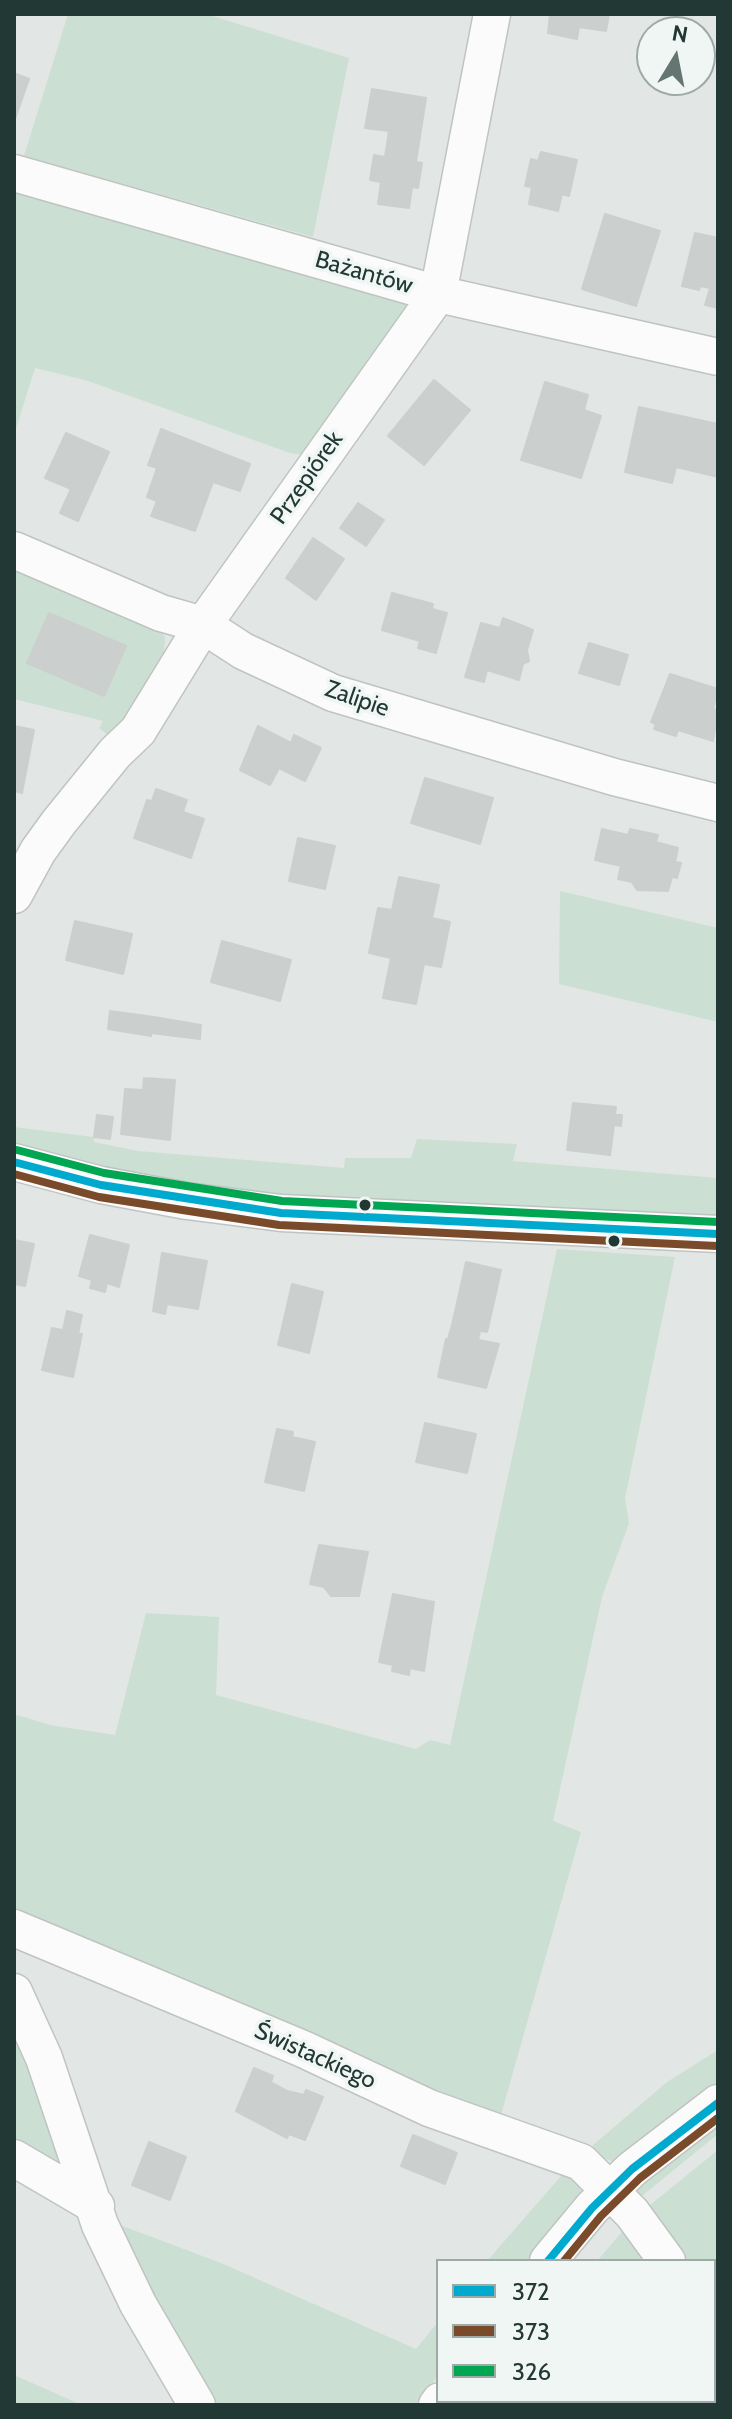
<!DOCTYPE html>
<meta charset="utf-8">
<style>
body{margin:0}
#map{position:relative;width:732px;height:2419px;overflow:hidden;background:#e2e7e5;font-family:Cabin,sans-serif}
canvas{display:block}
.frame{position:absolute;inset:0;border:16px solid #223834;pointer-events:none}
.legend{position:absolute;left:436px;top:2259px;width:280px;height:144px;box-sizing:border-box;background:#eff6f3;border:2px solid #9daaa7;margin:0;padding:10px 14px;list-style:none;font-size:24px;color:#223834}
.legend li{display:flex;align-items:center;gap:16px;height:40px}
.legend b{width:40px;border:2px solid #9daaa7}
.north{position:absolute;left:636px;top:16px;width:80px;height:80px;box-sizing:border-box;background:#eff6f3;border:2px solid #9daaa7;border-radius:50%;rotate:10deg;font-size:22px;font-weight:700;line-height:32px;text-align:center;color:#223834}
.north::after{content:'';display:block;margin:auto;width:28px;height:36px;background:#657572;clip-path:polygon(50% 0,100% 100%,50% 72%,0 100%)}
</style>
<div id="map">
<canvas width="732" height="2419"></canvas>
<div class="frame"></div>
<ul class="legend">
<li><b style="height:10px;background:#00a9ce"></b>372</li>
<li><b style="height:10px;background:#7a4b2a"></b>373</li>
<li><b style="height:10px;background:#00a651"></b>326</li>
</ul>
<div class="north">N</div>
</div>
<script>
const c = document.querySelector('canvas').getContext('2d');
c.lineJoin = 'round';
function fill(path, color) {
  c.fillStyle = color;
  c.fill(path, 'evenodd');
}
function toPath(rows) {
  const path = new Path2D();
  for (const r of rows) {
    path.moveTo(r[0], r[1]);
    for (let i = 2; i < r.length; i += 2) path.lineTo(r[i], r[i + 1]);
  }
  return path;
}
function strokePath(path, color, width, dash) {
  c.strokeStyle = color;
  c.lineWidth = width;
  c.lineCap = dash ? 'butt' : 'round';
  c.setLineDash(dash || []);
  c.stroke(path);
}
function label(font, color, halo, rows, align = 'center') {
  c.font = font + ' Cabin,sans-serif';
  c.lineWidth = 7;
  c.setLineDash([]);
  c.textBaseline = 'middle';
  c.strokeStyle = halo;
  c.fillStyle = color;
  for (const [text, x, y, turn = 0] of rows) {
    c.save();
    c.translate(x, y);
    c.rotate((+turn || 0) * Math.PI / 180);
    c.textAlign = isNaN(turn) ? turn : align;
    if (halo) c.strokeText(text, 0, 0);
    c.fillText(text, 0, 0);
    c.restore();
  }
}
fill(toPath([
 [68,14,206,14,349,58,313,237,24,156],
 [14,189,410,301,307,455,290,453,85,380,35,368,14,435],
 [14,561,155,623,165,637,164,653,144,705,113,739,99,728,103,721,14,699],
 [560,891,718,928,718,1022,559,984],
 [14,1127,94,1137,94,1142,138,1151,344,1168,345,1158,411,1158,417,1139,517,1144,513,1161,718,1178,718,1217,315,1198,196,1186,116,1171,14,1145],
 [557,1249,675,1257,625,1498,629,1523,602,1597,553,1821,581,1832,499,2122,14,1926,14,1714,50,1725,115,1735,146,1613,219,1617,216,1695,416,1749,430,1740,450,1745],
 [14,2001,84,2191,14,2151],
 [718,2050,718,2084,665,2119,614,2162,593,2154,593,2145,667,2082],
 [718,2123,718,2134,637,2200,634,2191,638,2186],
 [718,2150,718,2300,714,2297,714,2261,677,2261,645,2209],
 [568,2168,580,2184,581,2193,527,2261,487,2261],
 [120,2225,221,2263,416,2349,438,2322,438,2376,415,2405,206,2405,114,2226],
 [626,2227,655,2261,597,2261],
 [714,2313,718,2315,718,2405,485,2405,488,2401,714,2401],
 [14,2375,82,2405,14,2405]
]), '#ccdfd3');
const building = toPath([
 [550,14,609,14,606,31,579,27,577,39,548,33,550,14],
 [14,73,29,79,14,122,14,73],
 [372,89,426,98,416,162,422,163,418,188,412,187,409,208,378,204,381,182,370,180,374,155,385,157,389,131,365,128,372,89],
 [541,152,577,160,569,196,562,194,558,211,529,204,532,187,525,186,531,159,538,161,541,152],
 [605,214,660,231,636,306,582,289,605,214],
 [695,233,718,238,718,308,705,305,710,288,700,286,699,290,682,286,695,233],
 [434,380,470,410,424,465,388,436,434,380],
 [545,382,588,395,584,410,601,416,581,478,521,460,545,382],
 [639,407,718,424,718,477,676,467,672,483,625,472,639,407],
 [161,429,250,464,240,491,213,482,195,531,151,516,157,501,147,497,157,468,148,465,161,429],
 [66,433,109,452,78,521,60,513,71,489,45,478,66,433],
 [358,503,384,520,366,546,340,528,358,503],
 [313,538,344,559,316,600,286,578,313,538],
 [392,593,433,604,432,609,447,613,436,653,418,648,420,641,382,630,392,593],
 [49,613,126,646,104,696,27,663,49,613],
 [503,618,533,630,527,650,529,661,523,664,519,680,487,670,484,682,465,677,481,623,500,628,503,618],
 [589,643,628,655,619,685,579,673,589,643],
 [670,674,718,689,713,709,718,710,713,741,678,730,676,736,654,729,656,724,651,722,670,674],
 [14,726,34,730,22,793,14,791,14,726],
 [258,726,291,743,294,735,321,748,305,781,279,768,270,785,240,770,258,726],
 [425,778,493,798,480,844,411,823,425,778],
 [156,789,187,800,183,812,204,819,191,858,134,838,147,800,152,801,156,789],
 [602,829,628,835,630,829,658,835,656,842,678,848,675,862,681,863,677,878,672,877,668,891,637,890,632,882,618,879,621,866,595,860,602,829],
 [298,838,335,846,325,889,289,881,298,838],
 [399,877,439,885,432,918,450,922,441,967,424,964,416,1004,383,998,391,958,369,953,378,908,392,910,399,877],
 [75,921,132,934,123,974,66,960,75,921],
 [222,941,291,960,280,1001,211,982,222,941],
 [110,1011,154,1017,151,1036,108,1029,110,1011],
 [154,1017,201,1025,200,1039,151,1033,154,1017],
 [144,1078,175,1080,170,1140,121,1134,125,1089,143,1090,144,1078],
 [573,1103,616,1107,615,1115,622,1115,621,1126,614,1125,610,1155,567,1150,573,1103],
 [97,1115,113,1117,110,1139,94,1137,97,1115],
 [90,1235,129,1245,119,1287,107,1283,105,1292,90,1288,92,1280,79,1276,90,1235],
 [14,1240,34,1244,25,1286,14,1284,14,1240],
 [162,1253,207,1261,198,1309,167,1304,165,1314,153,1311,162,1253],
 [466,1262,501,1270,496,1293,461,1285,466,1262],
 [292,1284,323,1292,309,1353,278,1345,292,1284],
 [461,1285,496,1293,487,1332,452,1325,461,1285],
 [67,1311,82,1315,78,1334,63,1330,67,1311],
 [452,1325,480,1331,477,1346,448,1339,452,1325],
 [52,1328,82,1334,73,1377,42,1370,52,1328],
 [446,1339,477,1346,479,1340,499,1344,486,1388,438,1377,446,1339],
 [425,1423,476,1434,467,1473,416,1462,425,1423],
 [277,1429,293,1432,292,1437,315,1442,304,1491,265,1482,277,1429],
 [319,1545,368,1552,359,1596,331,1596,324,1587,310,1584,319,1545],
 [393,1594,434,1602,424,1671,410,1668,409,1675,392,1671,393,1665,379,1662,393,1594],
 [254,2068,273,2076,271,2082,287,2091,304,2095,306,2090,323,2097,305,2140,289,2134,287,2138,236,2111,254,2068],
 [413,2135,457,2153,445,2184,401,2166,413,2135],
 [149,2142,186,2157,170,2200,132,2185,149,2142]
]);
fill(building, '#cbcfce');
strokePath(building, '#cbd0ce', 2);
const minor = toPath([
 [14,173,438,294,718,357],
 [14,550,161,613,203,625,243,651,333,693,614,777,718,803],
 [14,895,38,851,59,822,115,753,138,731,203,625,438,294,492,14],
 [14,1162,101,1185,187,1201,281,1213,718,1234],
 [14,1928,303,2049,429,2108,581,2162,632,2213,667,2261],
 [14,1992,44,2058,100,2225,138,2304,197,2405],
 [14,2158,96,2206],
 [548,2261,592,2208,632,2169,718,2103],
 [714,2304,718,2306],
 [437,2405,440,2401]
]);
strokePath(minor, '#bfc4c2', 39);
strokePath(minor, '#fbfbfb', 36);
strokePath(toPath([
 [14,1162,101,1185,281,1213,718,1234],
 [548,2261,592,2208,632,2169,718,2103]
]), '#00a9ce', 8);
strokePath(toPath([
 [14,1174,99,1197,279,1225,717,1246],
 [564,2261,601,2216,640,2178,718,2118]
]), '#7a4b2a', 8);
strokePath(toPath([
 [17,1150,104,1173,282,1201,718,1222]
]), '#00a651', 8);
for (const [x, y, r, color] of [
 [365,1205,7,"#223834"],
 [614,1241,7,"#223834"]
]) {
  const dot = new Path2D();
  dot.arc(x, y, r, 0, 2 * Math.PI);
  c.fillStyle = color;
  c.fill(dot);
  strokePath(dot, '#eff6f3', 3);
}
label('24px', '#223834', '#eff6f3', [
 ["Bażantów",364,273,16],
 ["Przepiórek",307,478,-55],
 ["Zalipie",357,699,19],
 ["Świstackiego",315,2056,24]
]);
</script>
